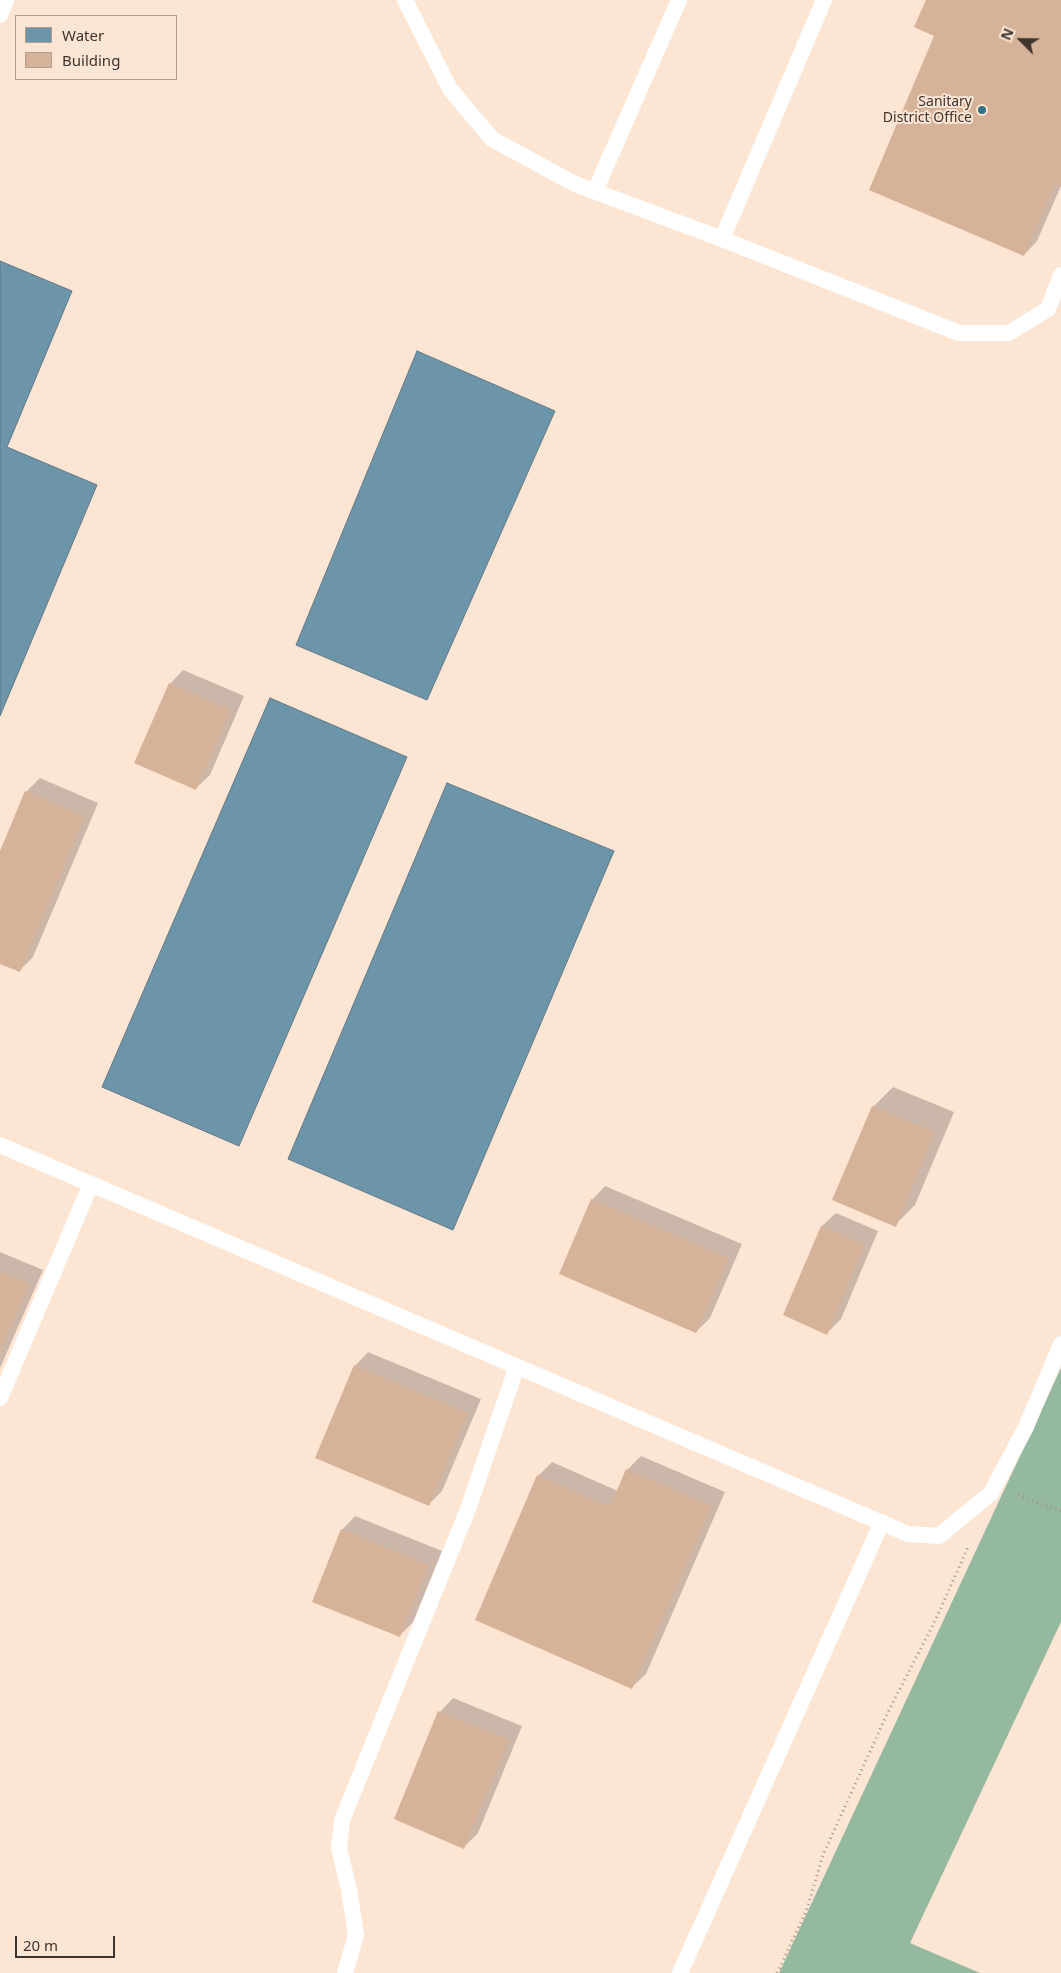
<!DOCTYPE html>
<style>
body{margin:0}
#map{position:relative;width:1061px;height:1973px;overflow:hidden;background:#fde5d4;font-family:"Noto Sans",sans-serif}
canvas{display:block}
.legend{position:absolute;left:15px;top:15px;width:162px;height:65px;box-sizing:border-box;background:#fde5d4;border:1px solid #b09e92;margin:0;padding:6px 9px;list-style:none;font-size:15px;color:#3d342e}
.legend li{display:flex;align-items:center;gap:10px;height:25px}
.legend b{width:25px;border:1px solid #b09e92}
.north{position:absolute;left:996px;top:15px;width:50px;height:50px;-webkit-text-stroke:4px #fde5d4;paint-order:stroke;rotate:293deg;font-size:14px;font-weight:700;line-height:20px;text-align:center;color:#3d342e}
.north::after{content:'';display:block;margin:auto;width:18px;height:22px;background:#3d342e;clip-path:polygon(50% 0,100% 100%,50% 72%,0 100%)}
.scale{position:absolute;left:15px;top:1936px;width:100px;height:22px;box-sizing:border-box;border:2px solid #3d342e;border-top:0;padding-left:6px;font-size:15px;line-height:18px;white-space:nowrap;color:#3d342e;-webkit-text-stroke:4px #fde5d4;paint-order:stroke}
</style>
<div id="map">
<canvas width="1061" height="1973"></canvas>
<ul class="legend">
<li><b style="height:14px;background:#6d95aa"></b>Water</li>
<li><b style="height:14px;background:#d6b299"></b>Building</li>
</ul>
<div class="north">N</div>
<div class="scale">20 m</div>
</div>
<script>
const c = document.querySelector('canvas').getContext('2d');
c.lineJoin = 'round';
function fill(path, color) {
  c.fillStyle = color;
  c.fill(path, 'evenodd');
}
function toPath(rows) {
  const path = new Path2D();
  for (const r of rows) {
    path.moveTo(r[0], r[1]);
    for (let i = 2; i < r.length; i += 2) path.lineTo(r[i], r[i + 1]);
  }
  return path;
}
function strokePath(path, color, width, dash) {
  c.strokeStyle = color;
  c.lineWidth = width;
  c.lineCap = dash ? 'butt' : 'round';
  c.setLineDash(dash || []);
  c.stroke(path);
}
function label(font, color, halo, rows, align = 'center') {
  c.font = font + ' "Noto Sans",sans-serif';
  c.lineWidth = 4;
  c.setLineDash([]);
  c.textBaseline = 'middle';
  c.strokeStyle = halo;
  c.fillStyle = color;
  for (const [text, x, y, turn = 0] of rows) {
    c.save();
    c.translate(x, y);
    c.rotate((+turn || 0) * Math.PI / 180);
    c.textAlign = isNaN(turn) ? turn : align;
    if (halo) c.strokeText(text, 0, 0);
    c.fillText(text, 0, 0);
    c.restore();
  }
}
fill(toPath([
 [1061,1368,1061,1622,910,1943,980,1973,779,1973]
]), '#95b99e');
const water = toPath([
 [0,261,72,291,7,447,97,485,0,716,0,261],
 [417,351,555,411,427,700,296,645,417,351],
 [270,698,407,757,239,1146,102,1087,270,698],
 [447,783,614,851,453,1230,288,1159,447,783]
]);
fill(water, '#6d95aa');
strokePath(water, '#5f7885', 1);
fill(toPath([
 [927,0,1061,0,1061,186,1037,241,1024,255,936,35],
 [183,670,244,696,210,775,196,788,170,684],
 [40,778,98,803,33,957,20,970,0,962,0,854,26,792],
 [893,1087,954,1112,915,1205,895,1225,873,1107],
 [605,1186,742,1244,710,1318,696,1332,592,1200],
 [836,1213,878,1231,841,1319,827,1333,784,1315,822,1226],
 [0,1252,43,1270,0,1368],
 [368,1352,481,1399,442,1491,428,1505,355,1366],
 [641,1456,725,1492,646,1674,632,1687,538,1476,552,1462,618,1491,627,1470],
 [355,1516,442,1551,413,1622,400,1635,342,1530],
 [453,1698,522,1726,478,1833,464,1847,395,1819,440,1712]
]), '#0003');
fill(toPath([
 [926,0,1061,0,1061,186,1055,184,1024,256,869,190,934,36,914,27],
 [169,683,231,710,196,790,134,763],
 [25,791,85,816,20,972,0,964,0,851],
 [872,1106,935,1132,896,1227,832,1200],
 [591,1199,729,1258,696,1333,559,1274],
 [821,1226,865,1245,827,1335,783,1315],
 [0,1271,30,1284,0,1352],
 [354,1365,468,1413,429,1506,315,1458],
 [626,1469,712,1506,632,1689,475,1620,537,1475,610,1507],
 [341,1529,429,1565,400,1637,312,1602],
 [438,1711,509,1740,464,1849,394,1819]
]), '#d6b299');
strokePath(toPath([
 [1018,1495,1061,1511],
 [777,1973,806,1912,823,1855,888,1712,935,1621,969,1545]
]), '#a39286', 3, [1, 4]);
strokePath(toPath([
 [405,0,450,89,492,139,575,184,722,239,959,333,1009,333,1048,309,1061,275],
 [0,15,6,0],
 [595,191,679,0],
 [722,239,824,0],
 [0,1145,908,1534,939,1536,991,1493,1026,1427,1061,1344],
 [0,1398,91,1184],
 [345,1973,356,1935,349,1890,339,1848,342,1820,468,1509,517,1366],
 [680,1973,882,1522]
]), '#fff', 16);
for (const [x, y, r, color] of [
 [982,110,5,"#327286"]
]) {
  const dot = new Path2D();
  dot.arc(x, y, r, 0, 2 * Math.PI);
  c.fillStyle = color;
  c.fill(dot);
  strokePath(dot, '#fde5d4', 2);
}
label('14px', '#3d342e', '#fde5d4', [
 ["Sanitary",972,102],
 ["District Office",972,118]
], 'right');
</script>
